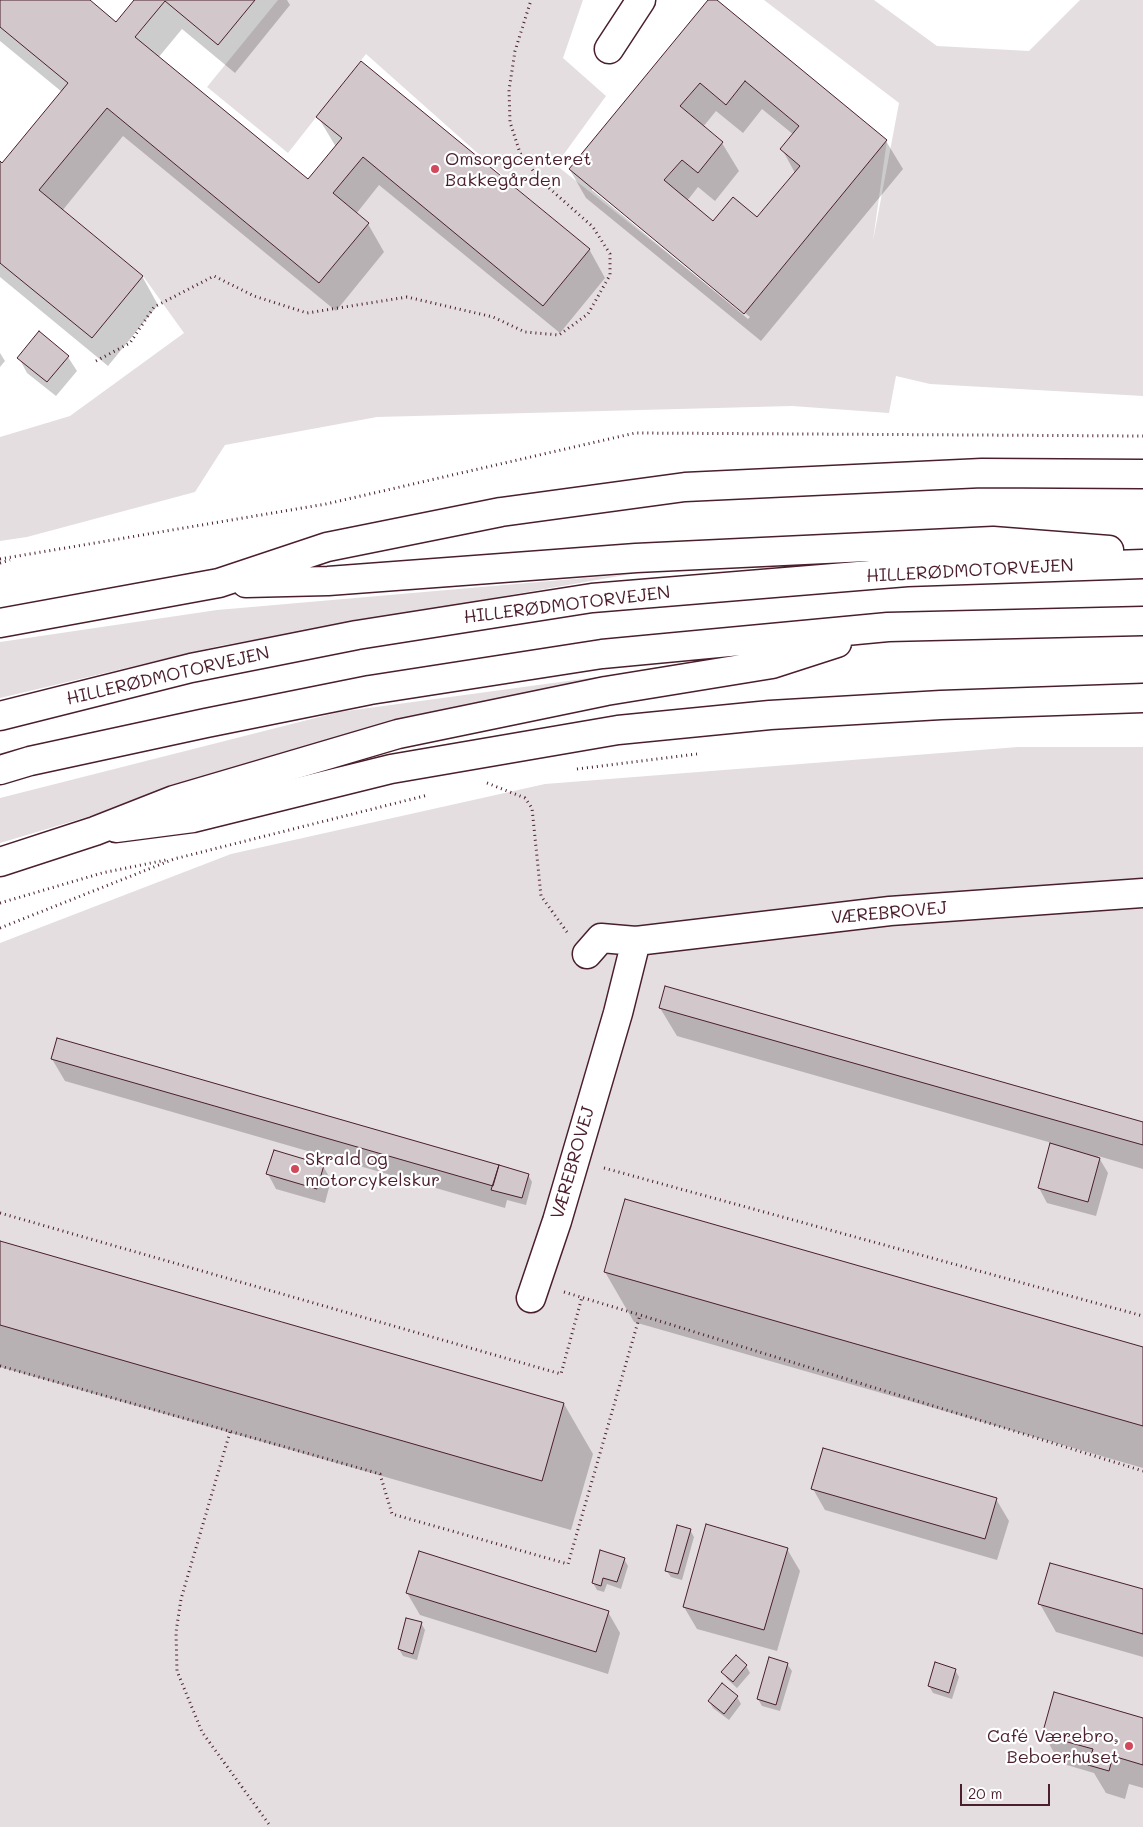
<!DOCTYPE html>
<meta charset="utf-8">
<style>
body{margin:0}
#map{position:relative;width:1143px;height:1827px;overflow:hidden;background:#fff;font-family:Mali,sans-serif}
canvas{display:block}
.scale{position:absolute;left:960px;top:1784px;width:90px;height:22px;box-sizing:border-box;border:2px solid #4a1f2b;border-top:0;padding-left:6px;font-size:15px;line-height:18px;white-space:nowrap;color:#4a1f2b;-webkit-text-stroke:4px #fff;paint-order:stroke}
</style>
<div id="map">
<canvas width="1143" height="1827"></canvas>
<div class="scale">20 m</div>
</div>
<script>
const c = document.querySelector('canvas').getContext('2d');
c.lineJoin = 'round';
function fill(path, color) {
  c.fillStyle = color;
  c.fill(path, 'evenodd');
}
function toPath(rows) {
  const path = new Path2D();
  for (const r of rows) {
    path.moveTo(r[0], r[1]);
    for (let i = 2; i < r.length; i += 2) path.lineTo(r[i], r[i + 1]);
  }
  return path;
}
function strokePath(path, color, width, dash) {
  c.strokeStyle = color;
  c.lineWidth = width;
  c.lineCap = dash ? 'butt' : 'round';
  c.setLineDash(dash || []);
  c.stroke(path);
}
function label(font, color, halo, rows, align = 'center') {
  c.font = font + ' Mali,sans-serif';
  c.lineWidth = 4.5;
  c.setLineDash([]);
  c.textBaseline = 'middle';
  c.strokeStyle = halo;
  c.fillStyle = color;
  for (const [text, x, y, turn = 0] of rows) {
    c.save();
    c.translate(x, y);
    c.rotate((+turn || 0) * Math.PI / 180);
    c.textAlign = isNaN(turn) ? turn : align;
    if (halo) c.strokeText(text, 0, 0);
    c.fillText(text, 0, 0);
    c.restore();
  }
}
fill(toPath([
 [278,0,583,0,563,58,606,96,556,165,744,314,887,140,873,241,899,103,764,0,874,0,937,46,1029,51,1080,0,1143,0,1143,396,930,384,896,376,889,413,792,406,377,417,225,445,195,492,27,537,0,541,0,437,70,416,184,333,143,276,39,190,107,108,319,283,369,223,333,193,363,157,543,305,590,249,519,190,366,54,288,153,207,87],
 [745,81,799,126,780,149,800,166,757,217,713,221,664,181,682,160,698,173,723,142,680,106,700,83,726,105],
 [631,574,219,646,0,698,0,642,217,610],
 [612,675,392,726,0,843,0,798,339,712],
 [1018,747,1143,747,1143,1827,0,1827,0,943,231,854,545,784]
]), '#e5dee0');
fill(toPath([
 [0,0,88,0,116,23,135,0,287,0,290,5,235,73,182,29,158,58,308,181,336,147,318,117,589,249,605,278,560,333,379,185,356,214,368,224,384,252,336,311,123,136,62,211,142,276,158,305,108,366,0,277,0,163,2,165,62,92,0,41],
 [709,0,715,0,886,141,903,169,761,341,586,198,570,170],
 [762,109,794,135,782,149,795,173,757,219,713,223,687,201,698,187,715,201,739,171,722,143,703,127,716,111,743,133],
 [592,187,750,317,748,319,592,190],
 [0,353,5,361,0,367],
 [68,357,77,371,56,396,27,373,19,358],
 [660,1008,1143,1123,1143,1169,1098,1156,1108,1173,1096,1216,1047,1203,1039,1188,1052,1143,677,1036],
 [52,1059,528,1175,532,1182,526,1205,507,1200,505,1208,65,1081],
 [323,1166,331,1180,325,1203,276,1189,268,1174],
 [0,1243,564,1404,593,1454,571,1530,0,1367],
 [605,1272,1143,1348,1143,1468,634,1322],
 [813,1489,996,1499,1009,1521,997,1560,825,1510],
 [690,1530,694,1537,682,1580,671,1577,666,1570],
 [787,1549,800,1571,777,1651,697,1629,684,1607],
 [624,1559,628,1566,621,1589,607,1584,604,1592,597,1590,593,1583],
 [1143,1591,1143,1657,1056,1632,1040,1604],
 [407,1593,608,1612,620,1633,608,1674,420,1615],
 [421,1623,425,1630,417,1660,403,1656,399,1649],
 [736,1657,746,1666,750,1673,737,1688,727,1679,723,1672],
 [787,1664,792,1671,780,1711,762,1706,758,1699],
 [955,1670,959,1677,952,1699,933,1693,929,1686],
 [722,1685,737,1697,741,1704,729,1720,713,1708,709,1701],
 [1143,1719,1143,1788,1129,1784,1125,1799,1106,1793,1094,1773,1060,1763,1044,1735]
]), '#0003');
const building = toPath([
 [0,0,90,0,116,22,134,0,255,0,218,45,165,1,135,37,308,179,342,138,316,117,361,61,590,249,543,306,363,157,333,193,369,223,319,283,107,108,39,190,143,276,92,338,0,263,0,161,2,163,68,83,0,27,0,0],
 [708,0,717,0,887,140,744,314,569,169,708,0],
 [745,81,799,126,780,149,800,166,757,217,733,197,713,221,664,180,682,160,698,173,723,142,680,106,700,83,726,105,745,81],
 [39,331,69,356,47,382,17,358,39,331],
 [665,986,1143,1122,1143,1145,659,1008,665,986],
 [57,1038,499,1165,493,1186,51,1059,57,1038],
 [1050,1143,1100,1158,1088,1202,1038,1188,1050,1143],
 [274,1150,324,1165,317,1189,266,1174,274,1150],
 [499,1165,529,1174,522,1198,491,1190,499,1165],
 [625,1199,1143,1347,1143,1426,604,1272,625,1199],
 [0,1241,564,1403,542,1481,0,1325,0,1241],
 [823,1448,997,1498,985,1539,811,1489,823,1448],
 [706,1524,788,1548,764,1630,683,1607,706,1524],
 [677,1525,691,1529,678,1574,665,1571,677,1525],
 [600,1550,625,1558,617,1582,603,1578,601,1586,592,1583,600,1550],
 [419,1551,609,1611,596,1652,406,1593,419,1551],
 [1050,1563,1143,1589,1143,1634,1038,1604,1050,1563],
 [406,1618,422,1622,413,1654,398,1649,406,1618],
 [736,1655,747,1665,733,1682,721,1672,736,1655],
 [769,1657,788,1663,776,1705,757,1699,769,1657],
 [935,1662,956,1669,949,1693,928,1686,935,1662],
 [722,1683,738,1696,724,1714,708,1701,722,1683],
 [1054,1692,1143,1718,1143,1765,1113,1756,1109,1771,1088,1765,1093,1749,1042,1735,1054,1692]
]);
fill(building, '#d2c7cb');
strokePath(building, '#4a1f2b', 1);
const minor = toPath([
 [609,49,641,0],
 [116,828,193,818,391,769,618,730,770,715,941,705,1143,698],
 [587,954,601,938,636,941,890,911,1143,893],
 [531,1298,557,1221,618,1013,636,941]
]);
const highway = toPath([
 [246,583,328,581,636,558,993,541,1109,550],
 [0,623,219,583,327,547,501,512,685,487,982,473,1143,474],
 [0,716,191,668,357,635,592,598,907,572,1143,564],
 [0,770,30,761,206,723,370,690,602,654,888,627,1143,621],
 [0,862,95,831,174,800,398,734,606,691,772,664,837,643]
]);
strokePath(minor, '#4a1f2b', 31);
strokePath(highway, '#4a1f2b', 31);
strokePath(toPath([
 [96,361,130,343,154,307,214,276,254,296,307,313,407,297,493,317,525,332,559,335,588,314,610,275,610,254,593,227,540,180,520,153,510,122,509,90,515,51,531,0],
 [0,559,326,504,635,433,1143,436],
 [0,563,10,560],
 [577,769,697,754],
 [487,783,525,798,532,808,541,896,567,932],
 [0,903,102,873,166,860],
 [0,928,174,859,428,795],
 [604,1168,1143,1316],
 [0,1213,561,1374,582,1297],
 [564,1292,640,1315],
 [0,1366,380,1474,392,1514,568,1564,640,1315,1143,1471],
 [230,1432,181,1599,176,1632,177,1671,202,1732,271,1827]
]), '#4a1f2b', 3, [1, 4]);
strokePath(minor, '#fff', 28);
strokePath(highway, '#fff', 28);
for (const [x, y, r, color] of [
 [435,169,5,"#d1495b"],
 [295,1169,5,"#d1495b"],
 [1129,1746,5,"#d1495b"]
]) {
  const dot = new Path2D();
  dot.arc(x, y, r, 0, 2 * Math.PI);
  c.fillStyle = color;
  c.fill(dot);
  strokePath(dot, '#fff', 2);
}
label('18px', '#4a1f2b', '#fff', [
 ["Omsorgcenteret",445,159],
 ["Bakkegården",445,180],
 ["Skrald og",305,1159],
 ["motorcykelskur",305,1180],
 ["Café Værebro,",1119,1736,"right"],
 ["Beboerhuset",1119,1757,"right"]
], 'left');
label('18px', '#4a1f2b', '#fff', [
 ["HILLERØDMOTORVEJEN",970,571,-3],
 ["HILLERØDMOTORVEJEN",567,605,-7],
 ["HILLERØDMOTORVEJEN",168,676,-13],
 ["VÆREBROVEJ",889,913,-5],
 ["VÆREBROVEJ",573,1163,-74]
]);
</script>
